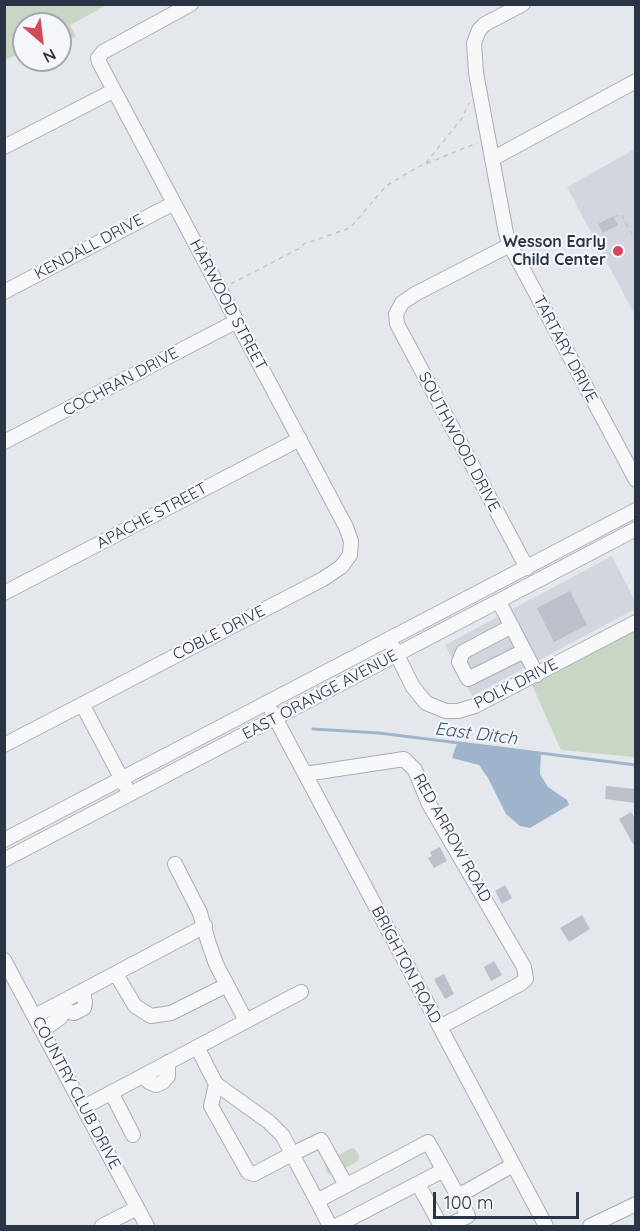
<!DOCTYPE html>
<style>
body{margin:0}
#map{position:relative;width:640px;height:1231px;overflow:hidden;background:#e4e7ec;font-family:Quicksand,sans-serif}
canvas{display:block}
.frame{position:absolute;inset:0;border:6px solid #2b3445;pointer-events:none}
.north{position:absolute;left:12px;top:12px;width:60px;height:60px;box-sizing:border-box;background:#f4f6f9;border:2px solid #a4a8b1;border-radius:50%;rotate:152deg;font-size:16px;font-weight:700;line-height:24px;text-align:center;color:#2b3445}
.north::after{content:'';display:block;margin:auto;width:21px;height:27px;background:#d1495b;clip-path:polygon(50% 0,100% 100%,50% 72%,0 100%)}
.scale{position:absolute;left:433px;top:1192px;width:146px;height:27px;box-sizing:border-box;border:3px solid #2b3445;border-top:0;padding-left:8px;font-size:18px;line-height:21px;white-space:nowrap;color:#2b3445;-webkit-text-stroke:4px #f4f6f9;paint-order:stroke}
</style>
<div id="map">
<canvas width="640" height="1231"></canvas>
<div class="frame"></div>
<div class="north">N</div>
<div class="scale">100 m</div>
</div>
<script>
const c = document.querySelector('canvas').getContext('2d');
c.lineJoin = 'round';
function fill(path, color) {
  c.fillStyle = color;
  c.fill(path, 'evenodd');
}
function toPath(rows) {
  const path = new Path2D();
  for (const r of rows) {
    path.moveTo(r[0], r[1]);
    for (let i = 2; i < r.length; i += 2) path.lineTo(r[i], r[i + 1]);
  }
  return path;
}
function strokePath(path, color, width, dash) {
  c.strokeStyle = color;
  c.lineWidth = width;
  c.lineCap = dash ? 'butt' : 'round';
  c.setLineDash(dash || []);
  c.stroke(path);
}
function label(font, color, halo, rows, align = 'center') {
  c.font = font + ' Quicksand,sans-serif';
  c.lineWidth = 4.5;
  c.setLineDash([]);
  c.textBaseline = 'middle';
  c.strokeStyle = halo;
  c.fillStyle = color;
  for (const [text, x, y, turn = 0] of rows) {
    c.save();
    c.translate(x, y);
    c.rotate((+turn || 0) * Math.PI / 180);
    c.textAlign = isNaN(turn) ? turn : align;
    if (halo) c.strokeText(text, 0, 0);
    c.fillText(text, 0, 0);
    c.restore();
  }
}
fill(toPath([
 [635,149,635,315,567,187],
 [612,556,635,601,635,609,472,696,445,645]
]), '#d2d6de');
fill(toPath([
 [5,4,107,4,107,5,70,25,76,37,60,41,60,24,24,24,24,52,5,60],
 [635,629,635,757,561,750,532,685],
 [352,1148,355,1149,359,1155,358,1161,333,1175,326,1172,325,1162]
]), '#c9d6c5');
fill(toPath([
 [457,743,541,754,540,774,548,787,567,800,569,805,530,828,520,826,506,814,488,778,479,765,452,758]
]), '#9fb4cc');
strokePath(toPath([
 [313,729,379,733,636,765]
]), '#9fb4cc', 3);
fill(toPath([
 [613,216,618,225,603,233,598,224],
 [570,591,587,625,554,642,537,608],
 [606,786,636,789,636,803,605,799],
 [631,812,636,820,636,849,619,819],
 [440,847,447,861,434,868,428,858,432,856,430,852],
 [505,885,512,898,502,904,495,891],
 [582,915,590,929,569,942,560,928],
 [494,961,502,975,491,981,484,967],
 [444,974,454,994,445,999,434,979]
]), '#bbc0ca');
const minor = toPath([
 [523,4,485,24,479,30,474,43,476,73,506,233,510,245,636,480],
 [4,147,113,91],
 [492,159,636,81],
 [510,245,415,294,402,303,396,314,397,324,527,568],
 [4,292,174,203],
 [4,442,237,321],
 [4,593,300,439],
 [499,602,537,675],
 [512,626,463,652,459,662,468,679,524,651],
 [393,647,413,687,426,703,446,711,458,711,475,706,636,622],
 [82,704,126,787],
 [272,712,546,1226],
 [4,745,323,579,341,567,350,555,351,541,346,527,99,62,98,58,103,52,191,4],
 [305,774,404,759,415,770,429,804,524,967,526,979,520,984,440,1027],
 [4,840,636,510],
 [4,860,636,529],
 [175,864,200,913,208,941,216,964,246,1021],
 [4,960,147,1226],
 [116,974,135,1006,151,1016,171,1013,227,985],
 [64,1010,74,1013,84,1008,85,1002,83,991],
 [35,1016,205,926],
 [43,1030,61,1017,64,1003],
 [197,1047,216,1084],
 [143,1076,149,1082,156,1085,163,1082,168,1076,168,1062],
 [111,1092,133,1135],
 [84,1107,301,992],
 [418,1184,441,1226],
 [317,1201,292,1154,254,1174,248,1172,211,1106,216,1084,269,1122,283,1136,292,1154,321,1140,346,1185],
 [102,1226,137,1208],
 [330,1226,317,1201,428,1142,458,1196,513,1165],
 [336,1226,444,1170],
 [447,1226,468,1216,458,1196],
 [590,1226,636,1204]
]);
strokePath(minor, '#a9aeb7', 16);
strokePath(toPath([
 [426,163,462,118,469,103],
 [614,217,621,214,636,242],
 [231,284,298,249,304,244,350,228,386,186,418,167,477,143]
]), '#c2c5cb', 1.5, [4.5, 4.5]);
strokePath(minor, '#f7f8fa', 14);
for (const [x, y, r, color] of [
 [618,251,6,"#d1495b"]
]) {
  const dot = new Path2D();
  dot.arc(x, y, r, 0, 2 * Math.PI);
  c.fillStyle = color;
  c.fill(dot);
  strokePath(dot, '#f4f6f9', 2);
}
label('bold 16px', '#2b3445', '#f4f6f9', [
 ["Wesson Early",606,242],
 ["Child Center",606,260]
], 'right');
label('16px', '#2b3445', '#f4f6f9', [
 ["KENDALL DRIVE",89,247,-28],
 ["HARWOOD STREET",228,305,62],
 ["TARTARY DRIVE",565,349,62],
 ["COCHRAN DRIVE",121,382,-28],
 ["SOUTHWOOD DRIVE",459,442,62],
 ["APACHE STREET",152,516,-28],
 ["COBLE DRIVE",219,633,-27],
 ["POLK DRIVE",516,684,-27],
 ["EAST ORANGE AVENUE",320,695,-28],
 ["RED ARROW ROAD",452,838,61],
 ["BRIGHTON ROAD",406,965,62],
 ["COUNTRY CLUB DRIVE",76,1093,62]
]);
label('italic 18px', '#34527a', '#f4f6f9', [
 ["East Ditch",476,734,7]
]);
</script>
